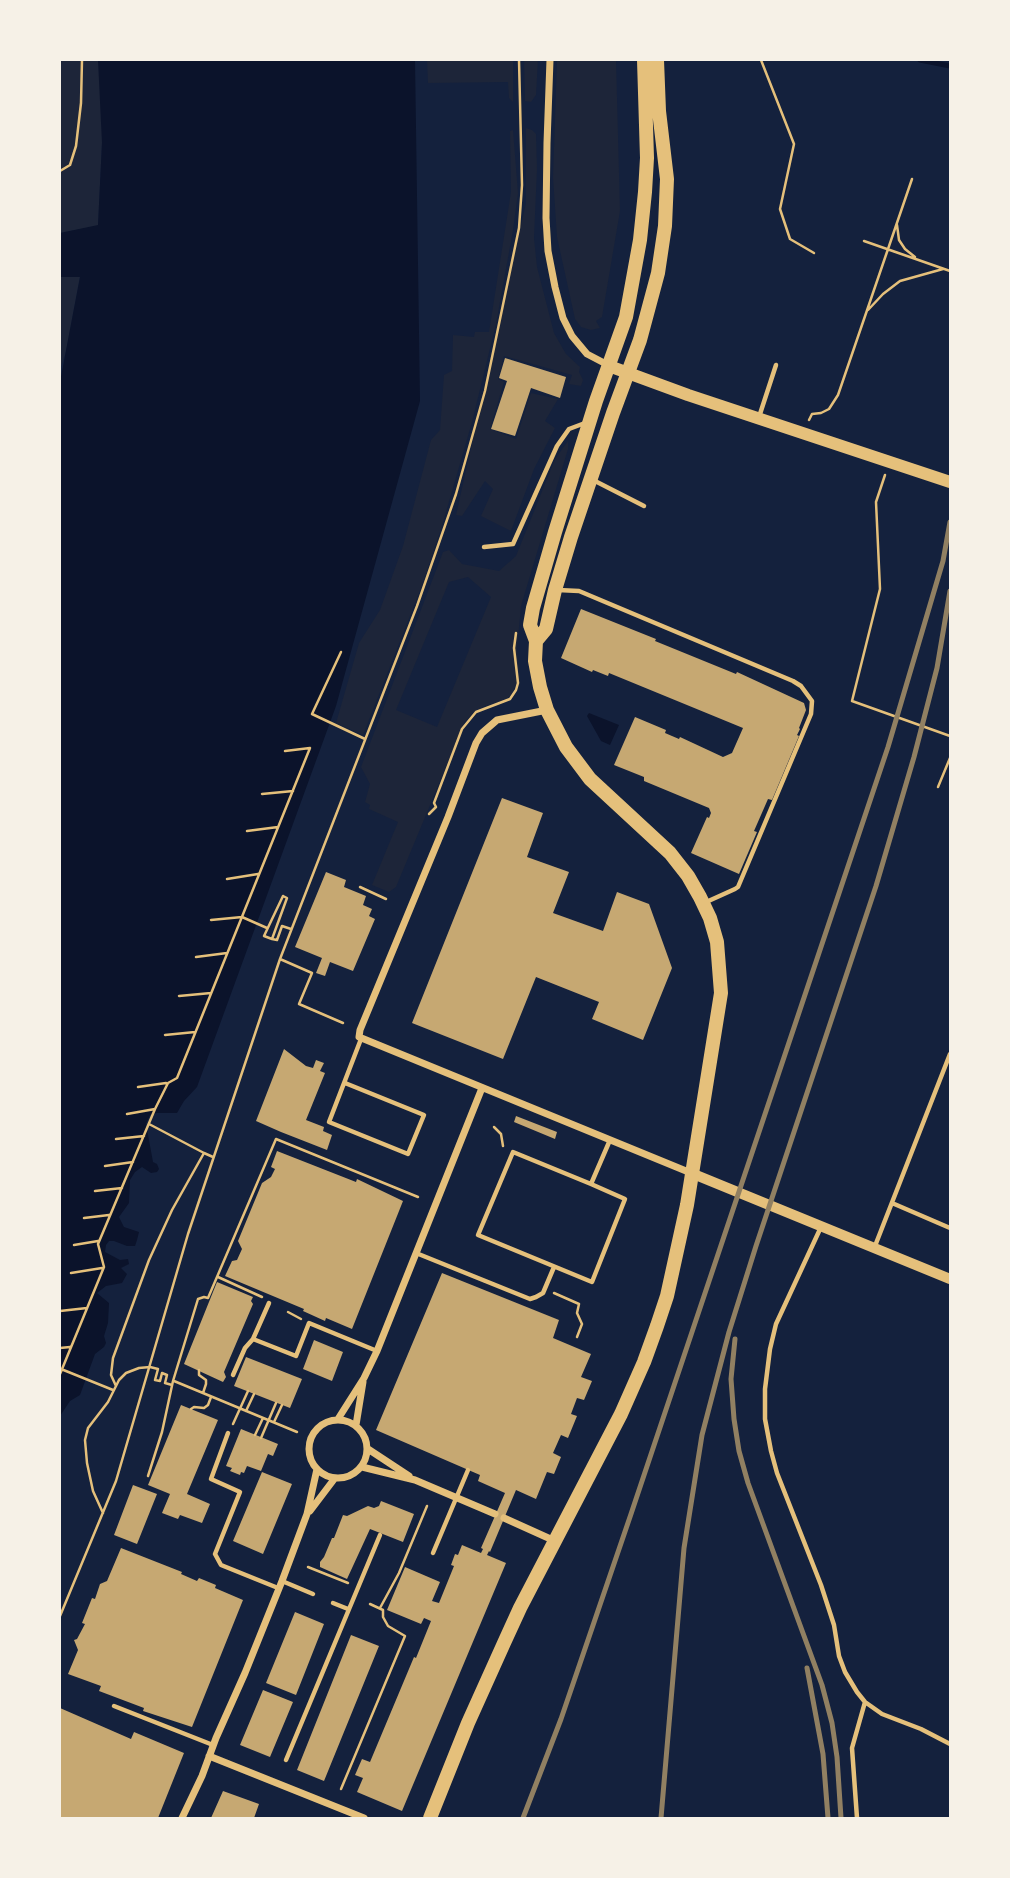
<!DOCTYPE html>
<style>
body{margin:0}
#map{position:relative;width:1010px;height:1878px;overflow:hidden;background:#14213d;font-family:"Open Sans",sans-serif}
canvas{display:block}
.frame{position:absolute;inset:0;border:61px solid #f6f1e7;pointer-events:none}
</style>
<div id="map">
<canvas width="1010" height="1878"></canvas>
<div class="frame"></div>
</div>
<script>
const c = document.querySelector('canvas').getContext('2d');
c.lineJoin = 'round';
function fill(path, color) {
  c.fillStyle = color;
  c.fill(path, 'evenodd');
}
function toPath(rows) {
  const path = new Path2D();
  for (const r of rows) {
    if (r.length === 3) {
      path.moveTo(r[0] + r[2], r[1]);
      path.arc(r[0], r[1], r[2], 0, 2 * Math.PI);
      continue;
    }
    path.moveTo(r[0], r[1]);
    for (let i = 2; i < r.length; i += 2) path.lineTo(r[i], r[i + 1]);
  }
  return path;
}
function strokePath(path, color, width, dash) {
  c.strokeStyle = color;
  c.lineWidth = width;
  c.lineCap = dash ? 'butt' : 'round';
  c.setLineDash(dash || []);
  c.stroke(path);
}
fill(toPath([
 [60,60,103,60,102,143,98,226,60,233],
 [427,60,513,60,513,102,509,98,508,82,428,83],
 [524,60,538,60,536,95,531,102,525,101],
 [557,60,616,60,620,211,602,317,596,321,600,328,591,330,581,327,575,319,557,237,553,177],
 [526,128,532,130,536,134,537,169,534,238,537,267,554,333,566,354,580,367,579,372,583,380,581,386,569,384,572,375,504,356,498,379,504,382,490,429,516,439,531,393,558,399,545,421,555,428,534,469,511,531,481,516,493,489,485,481,462,516,456,515,526,203],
 [513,130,518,193,513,230,496,324,472,422,442,526,421,588,363,735,336,723,359,643,380,610,403,546,431,440,440,430,444,375,452,371,453,335,474,337,475,332,489,332,511,192,510,131],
 [80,276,66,351,60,370,60,277],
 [568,441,568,449,521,606,517,649,520,685,515,686,512,694,506,700,485,706,477,710,465,721,396,887,389,892,372,885,398,822,369,809,370,805,365,802,370,784,361,767,443,552,449,550,462,564,499,571,516,556,555,459],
 [468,577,491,597,437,727,396,710,449,582]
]), '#1d2539');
fill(toPath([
 [98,60,415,60,420,401,336,706,197,1087,184,1101,177,1113,157,1113,150,1115,146,1124,153,1162,157,1164,159,1169,157,1172,151,1173,142,1167,135,1172,130,1180,129,1203,119,1217,124,1227,139,1232,137,1240,135,1246,127,1246,114,1241,109,1241,106,1245,105,1252,120,1260,128,1259,129,1264,121,1268,127,1274,122,1283,106,1286,97,1293,109,1303,108,1323,104,1336,106,1343,104,1347,95,1354,80,1395,70,1401,60,1416,60,382,80,277,60,277,60,233,98,225,102,143],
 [589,713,619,725,610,745,601,741,587,716]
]), '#0b132b');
strokePath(toPath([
 [920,60,950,66]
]), '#0b132b', 5);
fill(toPath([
 [505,358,566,377,560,398,531,388,515,436,491,429,507,381,499,378],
 [581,609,656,639,655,641,736,674,737,672,804,703,806,710,799,728,800,729,797,735,799,736,772,800,768,799,754,831,757,832,739,874,691,853,707,817,709,818,711,813,709,808,644,781,644,777,614,765,635,717,666,730,665,733,679,739,680,737,723,757,732,753,743,728,609,673,608,676,593,670,592,672,561,658],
 [502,798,543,813,527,857,569,872,553,913,603,931,617,892,649,904,672,968,643,1040,592,1019,599,1002,536,977,503,1059,412,1023],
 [326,872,346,880,344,887,366,896,363,905,372,909,369,916,375,919,353,971,330,962,325,976,316,973,322,958,295,947],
 [284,1049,306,1066,313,1068,316,1060,324,1063,320,1071,325,1073,306,1120,324,1127,323,1131,332,1135,327,1150,281,1132,256,1121],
 [516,1116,557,1132,555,1139,514,1122],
 [277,1151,356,1182,357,1179,403,1201,352,1329,326,1318,325,1321,303,1311,304,1309,225,1276,232,1261,237,1260,242,1249,238,1241,262,1183,271,1177,275,1169,271,1167],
 [442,1273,559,1320,553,1338,591,1354,581,1377,592,1381,584,1400,577,1398,571,1414,577,1416,568,1438,561,1435,553,1453,561,1457,554,1474,547,1472,536,1499,516,1490,490,1552,489,1551,487,1555,506,1563,402,1811,357,1792,363,1778,355,1775,362,1759,370,1762,414,1657,416,1658,431,1621,424,1618,421,1624,387,1610,405,1567,440,1582,432,1601,439,1603,454,1566,451,1565,455,1554,458,1555,462,1545,481,1553,483,1549,481,1548,505,1493,478,1481,480,1475,376,1430],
 [217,1282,253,1297,251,1301,253,1304,224,1372,226,1377,223,1382,184,1364],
 [314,1340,343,1352,332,1381,303,1369],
 [246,1357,302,1379,290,1408,234,1386],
 [181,1405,218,1420,187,1494,210,1504,202,1523,180,1515,178,1519,162,1513,170,1494,148,1485],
 [241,1429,278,1444,273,1456,268,1454,261,1471,247,1466,244,1473,241,1472,240,1475,230,1471,232,1468,226,1466],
 [262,1472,292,1484,263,1554,233,1541],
 [133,1485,157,1494,137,1544,114,1535],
 [381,1501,414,1514,403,1542,370,1529,347,1579,320,1567,320,1562,324,1557,332,1538,334,1538,343,1515,347,1516,368,1506,374,1508,379,1506],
 [121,1548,182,1572,181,1574,197,1581,199,1578,216,1585,215,1588,243,1600,192,1727,143,1711,144,1708,99,1691,101,1686,68,1674,78,1650,74,1640,77,1639,85,1624,82,1623,92,1598,95,1599,100,1584,107,1581],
 [295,1612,324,1624,296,1695,266,1683],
 [351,1635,379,1646,324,1781,297,1770],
 [263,1690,293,1702,270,1757,240,1745],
 [60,1708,131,1739,134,1732,184,1753,158,1818,60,1818],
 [223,1791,259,1804,254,1818,211,1818]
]), '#c6a872');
strokePath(toPath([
 [761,60,794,144,780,209,790,239,814,253],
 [60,171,70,165,76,146,81,103,82,60],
 [897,225,899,240,905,249,915,257],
 [864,241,950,271],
 [868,310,883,294,900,281,943,269],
 [809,420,812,414,821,413,829,409,838,395,912,179],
 [885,475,876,502,880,589,852,701,950,736],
 [341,652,312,714,365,739],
 [938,787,950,758],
 [262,794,293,791],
 [429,814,436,807,434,803,462,729,476,712,510,699,516,690,518,683,514,648,516,633],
 [247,831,278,827],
 [227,879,258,874],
 [360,887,386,899],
 [283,896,287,898,272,939,264,936,283,896],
 [211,920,242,917,267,928],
 [272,939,277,940,282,926,291,929],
 [196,957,227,953],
 [280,959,312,973,299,1004,343,1023],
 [179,996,211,993],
 [165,1035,195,1032],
 [138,1087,166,1083],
 [127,1114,155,1109],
 [149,1124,204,1153],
 [494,1127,501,1134,503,1146],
 [116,1139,144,1136],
 [105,1166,133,1162],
 [95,1191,122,1188],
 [84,1218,109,1215],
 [74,1245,98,1241],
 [71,1273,102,1268],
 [218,1277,262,1297],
 [554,1293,579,1304,577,1313,582,1324,577,1337],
 [60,1311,87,1308],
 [288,1312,301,1319],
 [60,1348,70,1347],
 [61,1369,113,1390],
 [199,1370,199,1375,206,1380,206,1384,203,1393],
 [60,1374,104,1267,98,1244,155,1109,168,1083,177,1078,310,748,285,751],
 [174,1381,297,1432],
 [116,1386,111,1375,113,1358,149,1260,172,1210,204,1153,213,1157],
 [191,1409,194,1407,204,1408,208,1405,211,1397],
 [246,1411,254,1394],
 [274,1422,282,1405],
 [233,1424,248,1391],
 [255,1435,263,1418],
 [261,1438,276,1403],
 [148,1476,162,1432,173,1381,198,1299,204,1297,208,1298,276,1139,418,1197],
 [103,1513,93,1491,87,1463,85,1440,88,1428,108,1402,119,1380,126,1373,139,1368,150,1367,158,1369,155,1380,160,1381,162,1373,167,1375,165,1383,172,1385],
 [308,1567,348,1583],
 [380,1608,399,1573,427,1506],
 [60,1616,116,1481,188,1234,280,959,417,606,456,494,485,391,519,228,522,185,519,60],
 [341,1789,405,1636,388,1626,383,1617,383,1610,370,1604]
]), '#e5c07b', 2.5);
strokePath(toPath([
 [759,417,776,365],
 [595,481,644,506],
 [484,547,513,544,557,446,569,429,585,423],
 [558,590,579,591,793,681,801,686,812,701,811,714,738,887,735,889,704,903],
 [345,1083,424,1115,408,1154,329,1122,361,1039],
 [591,1184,625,1199,592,1282,478,1235,513,1152,591,1184,610,1140],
 [892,1203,950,1228],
 [821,1227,776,1324,770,1349,765,1389,765,1419,771,1451,777,1473,821,1585,834,1625,839,1656,845,1672,857,1692,865,1702,882,1714,921,1729,950,1744],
 [875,1246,950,1054],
 [416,1253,530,1299,536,1297,543,1293,554,1267],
 [269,1303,253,1339,296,1356,309,1323,377,1351],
 [233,1375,245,1348,253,1339],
 [228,1433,211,1479,240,1492,215,1554,221,1565,278,1588],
 [433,1553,468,1470],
 [282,1581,313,1594],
 [333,1603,348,1609],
 [114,1706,213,1745],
 [286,1760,380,1535],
 [857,1818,852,1748,865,1702]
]), '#e5c07b', 4.5);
strokePath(toPath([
 [550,60,547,143,546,218,548,251,555,287,563,318,572,336,587,354,608,365],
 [547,710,497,720,482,733,476,743,448,817,360,1030,359,1037,691,1173],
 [338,1419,364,1378,377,1351,482,1088],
 [338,1449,29],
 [356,1425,363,1382],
 [368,1449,409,1476],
 [362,1467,415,1480,495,1514],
 [310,1511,335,1478],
 [504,1518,555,1541],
 [209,1756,364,1818],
 [182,1818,202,1776,216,1738,245,1673,282,1581,307,1514,317,1469]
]), '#e5c07b', 7);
strokePath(toPath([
 [691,1173,950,1279]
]), '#e5c07b', 10);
strokePath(toPath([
 [609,366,688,395,950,482]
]), '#e5c07b', 12);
strokePath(toPath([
 [536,641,546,629,555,590,571,537,613,413,640,340,658,273,665,226,667,179,659,111,657,60],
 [430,1818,468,1723,504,1643,520,1608,621,1414,644,1362,657,1326,667,1296,687,1205,721,993,717,942,710,918,700,897,688,876,670,853,590,779,566,747,547,710,540,687,535,661,536,641,530,625,533,608,555,532,596,401,626,317,640,240,645,192,647,158,644,60]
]), '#e5c07b', 14);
strokePath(toPath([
 [735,1339,731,1379,734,1419,739,1451,748,1483,822,1685,832,1723,837,1757,841,1818],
 [807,1668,823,1754,828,1818],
 [523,1818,561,1719,631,1514,888,747,943,561,950,522],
 [661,1818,684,1548,702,1435,729,1332,756,1246,876,886,914,757,937,668,950,591]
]), '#918062', 5);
</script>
